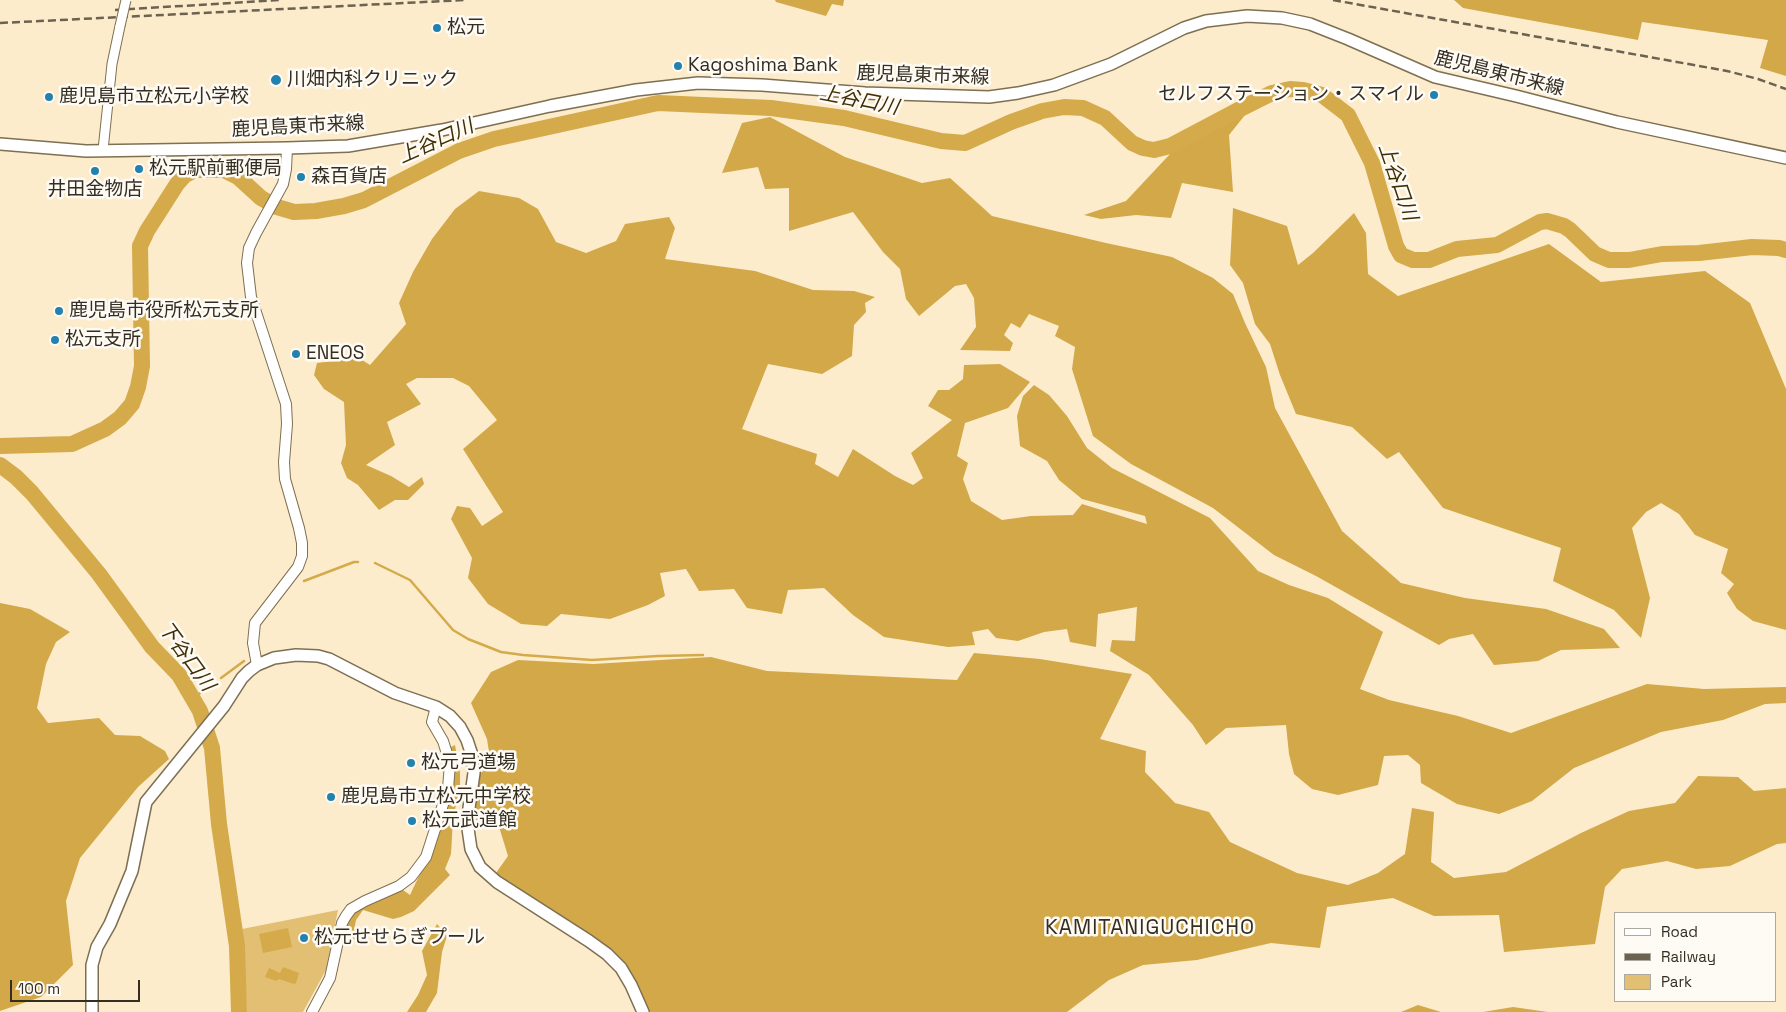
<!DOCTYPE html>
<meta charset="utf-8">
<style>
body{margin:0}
#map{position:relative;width:1786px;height:1012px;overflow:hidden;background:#fceccc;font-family:"Space Grotesk",sans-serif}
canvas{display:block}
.legend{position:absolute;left:1614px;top:912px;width:162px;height:90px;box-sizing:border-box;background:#fefaf4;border:1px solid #ada8a0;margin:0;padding:6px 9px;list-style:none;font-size:15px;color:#342e22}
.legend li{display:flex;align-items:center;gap:10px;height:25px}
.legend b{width:25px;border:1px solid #ada8a0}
.scale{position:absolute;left:10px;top:980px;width:130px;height:22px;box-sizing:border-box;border:2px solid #342e22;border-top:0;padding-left:6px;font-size:15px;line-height:18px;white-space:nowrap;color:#342e22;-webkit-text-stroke:4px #fefaf4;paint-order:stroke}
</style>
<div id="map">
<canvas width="1786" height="1012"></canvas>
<ul class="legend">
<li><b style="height:6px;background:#fff"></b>Road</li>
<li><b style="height:6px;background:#6b6250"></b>Railway</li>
<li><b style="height:14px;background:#e3bf73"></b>Park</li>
</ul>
<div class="scale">100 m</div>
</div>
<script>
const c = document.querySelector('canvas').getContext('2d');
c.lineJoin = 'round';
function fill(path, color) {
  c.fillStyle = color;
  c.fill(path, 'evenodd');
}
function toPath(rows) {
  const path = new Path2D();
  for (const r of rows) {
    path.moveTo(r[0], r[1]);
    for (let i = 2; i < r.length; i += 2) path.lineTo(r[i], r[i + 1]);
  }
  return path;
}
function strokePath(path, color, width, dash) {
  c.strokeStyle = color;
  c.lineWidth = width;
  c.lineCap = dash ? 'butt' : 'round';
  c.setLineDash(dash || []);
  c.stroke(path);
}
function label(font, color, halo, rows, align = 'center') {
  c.font = font + ' "Space Grotesk","Noto Sans JP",sans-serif';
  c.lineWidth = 5;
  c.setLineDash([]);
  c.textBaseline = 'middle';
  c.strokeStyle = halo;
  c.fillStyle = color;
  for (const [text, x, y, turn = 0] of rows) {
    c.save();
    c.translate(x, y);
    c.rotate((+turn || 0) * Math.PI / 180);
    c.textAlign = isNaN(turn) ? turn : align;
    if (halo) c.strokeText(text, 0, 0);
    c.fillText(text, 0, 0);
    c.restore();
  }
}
fill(toPath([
 [338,910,326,970,303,1012,247,1012,242,929]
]), '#e3bf73');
fill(toPath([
 [775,0,844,0,843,6,832,4,826,16,776,2],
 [1454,0,1786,0,1786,76,1760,68,1768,40,1642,22,1638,40,1463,8],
 [1245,115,1229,135,1233,192,1182,183,1171,218,1136,215,1101,219,1084,215,1126,201,1170,154,1199,134],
 [770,117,845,157,922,183,950,178,992,216,1106,243,1172,257,1213,278,1233,294,1245,323,1266,367,1275,408,1342,531,1401,583,1465,598,1546,609,1604,629,1620,648,1561,650,1538,661,1494,665,1473,634,1449,639,1439,645,1316,576,1274,555,1213,508,1131,464,1093,436,1072,369,1075,347,1055,336,1059,326,1029,314,1020,328,1011,323,1004,335,1013,343,1010,351,960,350,976,327,974,298,966,284,955,286,919,316,906,299,900,269,883,252,853,212,789,231,789,188,765,189,758,167,722,173,742,123],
 [479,191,519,198,538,209,556,242,586,253,616,241,625,224,669,217,675,228,665,259,755,271,813,290,854,291,875,297,865,303,866,312,854,325,852,356,822,374,768,364,742,429,817,454,815,464,838,477,853,449,895,476,913,485,923,478,911,453,952,420,928,406,938,390,949,390,963,379,964,365,1000,364,1030,382,1008,408,965,423,957,456,968,463,963,479,971,501,1002,520,1031,516,1073,515,1082,504,1147,524,1145,516,1082,499,1059,480,1047,461,1020,446,1017,416,1023,396,1034,385,1049,395,1067,416,1087,448,1112,468,1210,518,1258,571,1289,585,1328,598,1383,632,1360,689,1389,700,1458,716,1511,733,1647,684,1704,689,1786,687,1786,703,1765,704,1723,720,1661,732,1574,768,1532,801,1499,814,1457,804,1421,783,1420,765,1408,755,1384,756,1378,785,1338,795,1312,789,1294,774,1289,754,1286,725,1226,728,1206,745,1193,725,1149,675,1110,651,1112,640,1135,641,1137,607,1098,614,1096,647,1070,642,1067,629,1044,632,1018,641,996,638,988,629,972,632,975,645,948,647,884,637,853,615,824,588,788,590,782,614,747,608,734,589,699,591,686,569,660,573,665,596,648,605,610,619,561,614,547,626,521,624,488,604,468,578,472,558,451,519,457,506,470,508,482,526,503,512,463,449,497,420,469,386,453,378,417,378,406,384,421,404,387,422,395,445,366,465,391,476,409,487,422,477,424,484,408,500,395,500,379,510,358,485,347,478,341,463,346,445,344,402,324,389,314,375,317,363,359,358,370,365,406,324,399,303,413,272,432,239,455,209],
 [1233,208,1287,226,1298,265,1313,253,1354,213,1366,233,1368,274,1398,296,1549,244,1601,282,1705,271,1750,303,1786,389,1786,630,1753,621,1737,609,1727,593,1734,584,1721,573,1728,549,1695,535,1679,514,1661,503,1646,512,1632,528,1650,598,1641,638,1614,610,1553,581,1561,548,1443,508,1399,452,1387,459,1352,427,1296,414,1280,375,1270,344,1255,324,1243,283,1230,265],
 [0,603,30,609,70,632,56,642,46,664,37,708,48,723,99,718,115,735,140,736,165,751,169,759,138,787,80,858,66,901,73,965,41,997,0,1011],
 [974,653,1040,659,1132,674,1100,739,1146,751,1145,772,1175,803,1209,812,1230,842,1297,873,1348,885,1378,873,1405,854,1412,808,1434,812,1431,862,1454,878,1506,872,1581,833,1629,811,1675,803,1698,776,1738,777,1754,791,1786,788,1786,843,1777,844,1730,866,1696,869,1667,861,1622,869,1605,887,1595,944,1504,952,1499,915,1434,916,1393,898,1327,907,1320,948,1271,943,1197,960,1143,965,1109,980,1067,1012,648,1012,626,967,496,873,508,856,497,820,471,822,473,779,491,765,487,739,471,703,491,672,518,660,593,664,711,657,767,671,957,680],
 [455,745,460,773,460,786,453,819,451,854,445,869,450,875,414,911,401,917,393,919,363,910,356,920,354,930,365,937,364,940,343,939,344,924,350,916,360,908,403,890,410,895,419,876,431,859,449,803,453,767,451,747],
 [437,924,447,936,442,952,437,993,426,1012,407,1012,418,995,427,975,422,951],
 [1418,1005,1441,1012,1401,1012],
 [1513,1007,1548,1012,1483,1012]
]), '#d2a848');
fill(toPath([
 [288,928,292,947,263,953,259,934],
 [283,967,299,973,296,983,294,984,279,979,276,981,265,977,269,968,280,973]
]), '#d4aa4a');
strokePath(toPath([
 [375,563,410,580,453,630,468,639,501,652,523,655,592,660,658,656,703,655],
 [304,581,354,562,358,562],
 [221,678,244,661],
 [192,699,207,688]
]), '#d4aa4a', 2.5);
strokePath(toPath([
 [0,446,72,444,105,429,120,418,132,404,138,387,142,366,140,246,147,231,177,184,185,175,195,170,224,170,238,177,261,198,277,207,294,212,316,211,344,206,364,200,459,151,494,139,658,103,771,108,844,118,941,141,965,143,1011,122,1042,111,1064,107,1083,108,1105,118,1132,143,1143,148,1154,150,1170,146,1240,109,1272,93,1290,89,1303,90,1322,95,1348,115,1372,163,1396,246,1401,255,1413,260,1429,260,1457,249,1497,245,1540,222,1547,221,1564,226,1570,230,1595,254,1609,260,1629,260,1662,254,1699,253,1752,247,1779,248,1786,250],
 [0,465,16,477,32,493,99,574,152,647,179,675,200,711,212,748,219,824,237,946,239,1012]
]), '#d4aa4a', 16);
const tertiary = toPath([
 [103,150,112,64,120,26]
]);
const secondary = toPath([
 [257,665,253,643,255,623,298,567,302,556,302,543,299,528,285,479,284,462,287,424,286,404,251,297,247,263,249,248,256,233,283,184,286,169,287,148],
 [312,1012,330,978,342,923,346,916,351,909,365,901,399,886,411,877,426,857,448,789,450,763,443,741,432,722,436,707]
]);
const primary = toPath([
 [0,144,86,151,287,148,348,146,442,130,550,106,636,90,698,83,762,85,865,93,989,97,1018,93,1054,85,1111,64,1184,28,1206,21,1247,16,1282,18,1310,24,1348,39,1435,77,1516,96,1617,122,1786,158],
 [92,1012,92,965,97,947,110,924,132,871,146,802,224,706,242,678,249,671,257,665,274,658,296,655,318,656,329,659,395,693,436,707,450,716,460,727,467,740,472,755,474,773,467,822,471,849,480,867,497,882,589,941,607,954,621,968,631,985,643,1012]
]);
strokePath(tertiary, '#7d6f52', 11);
strokePath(secondary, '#7d6f52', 12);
strokePath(primary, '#7d6f52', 14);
strokePath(tertiary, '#fff', 9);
strokePath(secondary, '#fff', 10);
strokePath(primary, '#fff', 11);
strokePath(toPath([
 [1333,0,1727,71,1758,79,1786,89],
 [115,10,280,0],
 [0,23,465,0]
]), '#6b6250', 2.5, [8, 4]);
const tertiaryBridge = toPath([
 [120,26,126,0]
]);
strokePath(tertiaryBridge, '#7d6f52', 11, []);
strokePath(tertiaryBridge, '#fff', 9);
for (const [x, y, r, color] of [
 [437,28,5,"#2381ad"],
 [678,66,5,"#2381ad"],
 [276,80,6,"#2381ad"],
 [1434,95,5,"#2381ad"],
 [49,97,5,"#2381ad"],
 [139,169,5,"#2381ad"],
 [95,171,5,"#2381ad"],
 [301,177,5,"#2381ad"],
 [59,311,5,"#2381ad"],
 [55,340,5,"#2381ad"],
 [296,354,5,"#2381ad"],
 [411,763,5,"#2381ad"],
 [331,797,5,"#2381ad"],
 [412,821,5,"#2381ad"],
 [304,938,5,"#2381ad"]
]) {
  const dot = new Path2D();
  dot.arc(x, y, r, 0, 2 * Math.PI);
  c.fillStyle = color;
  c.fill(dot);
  strokePath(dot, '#fefaf4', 2);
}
label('19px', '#342e22', '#fefaf4', [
 ["松元",447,28],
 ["Kagoshima Bank",688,66],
 ["川畑内科クリニック",287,80],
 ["セルフステーション・スマイル",1424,95,"right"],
 ["鹿児島市立松元小学校",59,97],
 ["松元駅前郵便局",149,169],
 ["森百貨店",311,177],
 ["井田金物店",95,190,"center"],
 ["鹿児島市役所松元支所",69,311],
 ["松元支所",65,340],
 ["ENEOS",306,354],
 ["松元弓道場",421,763],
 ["鹿児島市立松元中学校",341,797],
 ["松元武道館",422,821],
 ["松元せせらぎプール",314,938]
], 'left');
label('19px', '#342e22', '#fefaf4', [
 ["鹿児島東市来線",1499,74,14],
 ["鹿児島東市来線",923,76,2],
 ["鹿児島東市来線",298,127,-3]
]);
label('italic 20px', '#402f05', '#fefaf4', [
 ["上谷口川",859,101,11],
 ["上谷口川",436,142,-24],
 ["上谷口川",1397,182,71],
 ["下谷口川",186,657,54]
]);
c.letterSpacing = '1px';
label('21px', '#342e22', '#fefaf4', [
 ["KAMITANIGUCHICHO",1150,928]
]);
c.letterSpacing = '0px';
</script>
